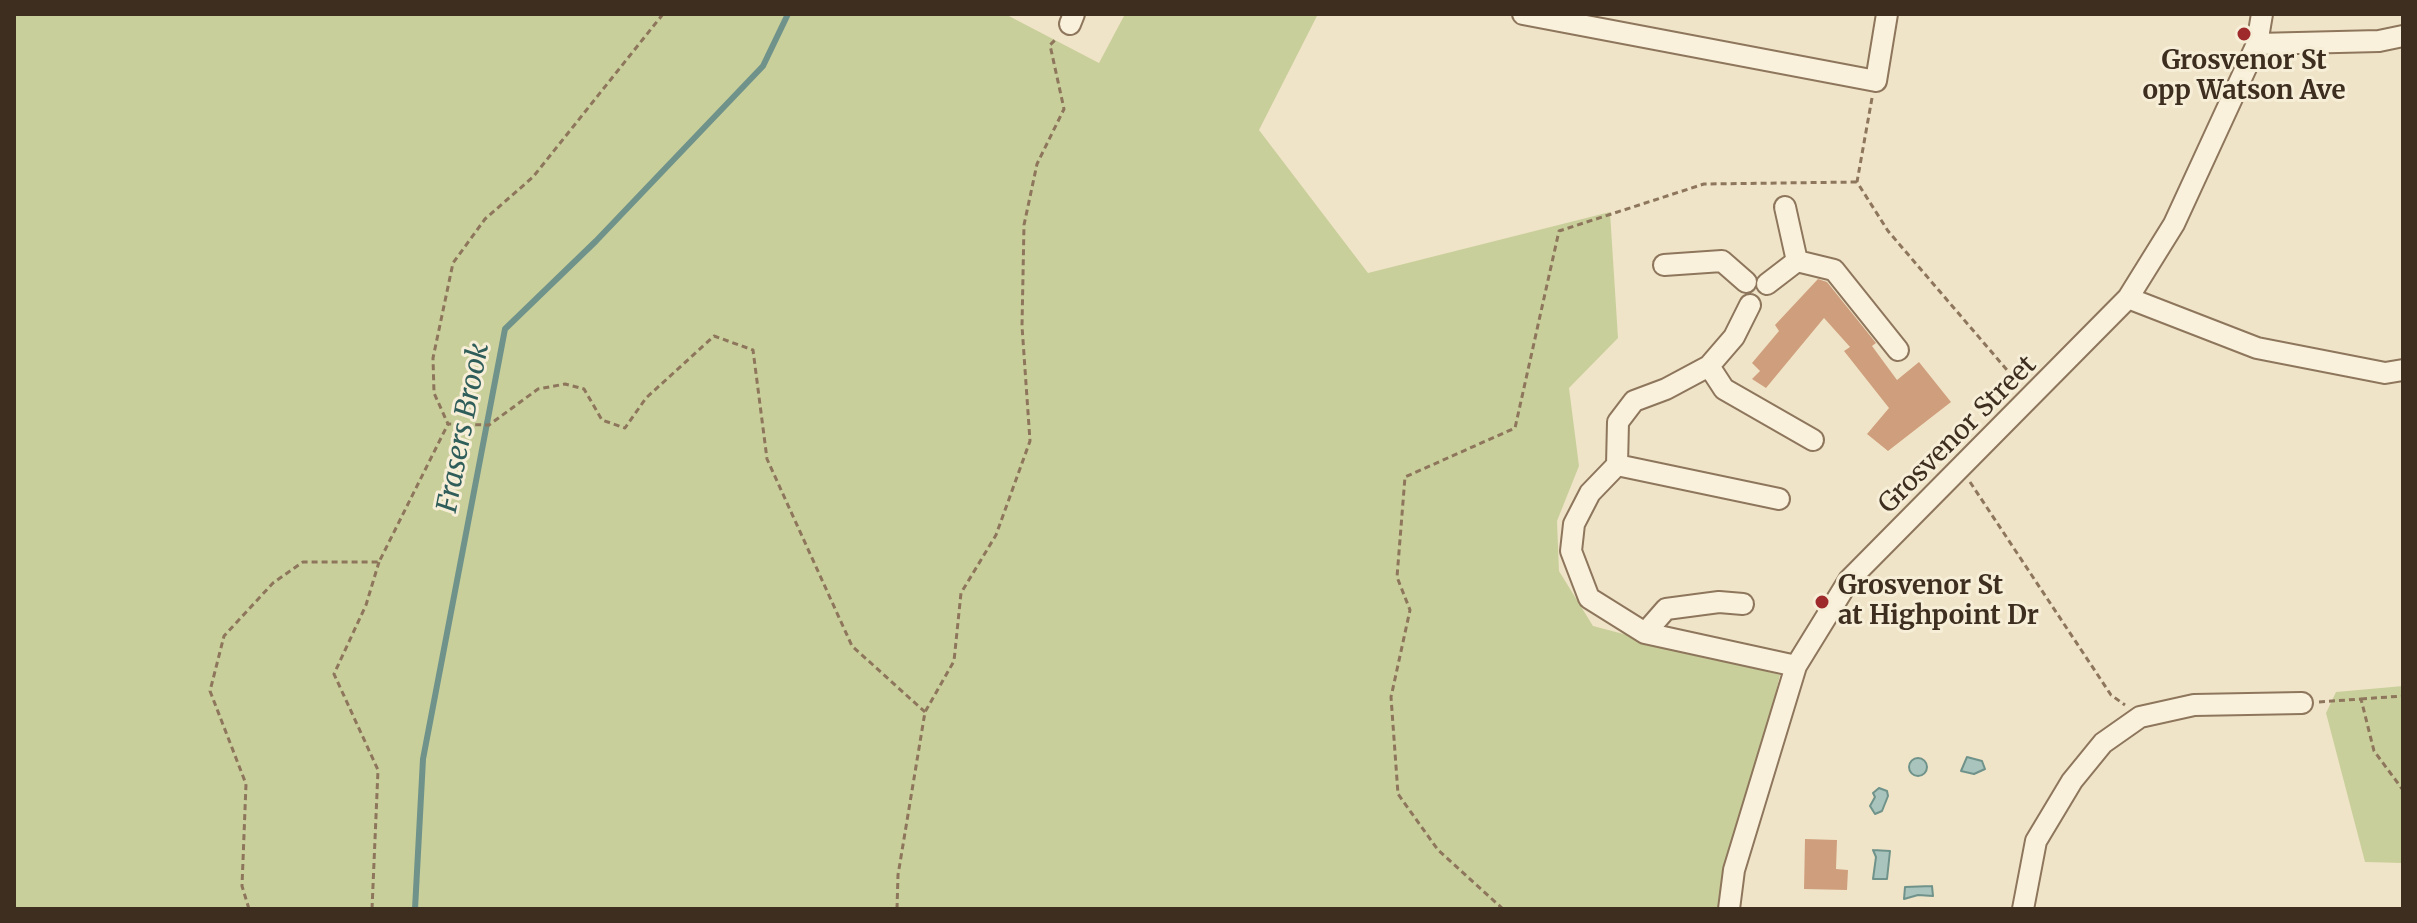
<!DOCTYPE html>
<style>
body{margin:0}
#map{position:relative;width:2417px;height:923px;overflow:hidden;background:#f0e4c8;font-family:Merriweather,serif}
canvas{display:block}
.frame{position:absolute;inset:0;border:16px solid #3d2e20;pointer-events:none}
</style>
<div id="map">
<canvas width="2417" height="923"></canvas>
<div class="frame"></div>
</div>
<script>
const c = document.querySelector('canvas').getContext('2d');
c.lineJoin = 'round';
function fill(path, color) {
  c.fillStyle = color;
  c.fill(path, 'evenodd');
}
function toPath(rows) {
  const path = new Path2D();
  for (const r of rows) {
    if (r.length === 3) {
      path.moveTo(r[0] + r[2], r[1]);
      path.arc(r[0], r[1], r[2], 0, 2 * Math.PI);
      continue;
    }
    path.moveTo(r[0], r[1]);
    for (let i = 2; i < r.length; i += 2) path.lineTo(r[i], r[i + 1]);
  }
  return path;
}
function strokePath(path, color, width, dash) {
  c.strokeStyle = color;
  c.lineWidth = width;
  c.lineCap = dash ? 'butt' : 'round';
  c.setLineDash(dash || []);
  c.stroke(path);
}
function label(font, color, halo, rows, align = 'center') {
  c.font = font + ' Merriweather,serif';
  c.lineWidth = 6;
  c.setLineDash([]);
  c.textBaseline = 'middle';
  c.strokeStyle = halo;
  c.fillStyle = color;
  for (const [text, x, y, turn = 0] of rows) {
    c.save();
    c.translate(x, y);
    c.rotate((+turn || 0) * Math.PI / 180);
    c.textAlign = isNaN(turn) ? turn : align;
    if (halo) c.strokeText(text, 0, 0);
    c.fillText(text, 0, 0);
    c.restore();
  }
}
fill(toPath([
 [14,14,1005,14,1099,63,1125,14,1318,14,1259,130,1368,273,1610,212,1618,338,1569,388,1579,466,1557,521,1559,571,1593,626,1780,675,1724,909,14,909],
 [2403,686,2403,863,2365,862,2326,713,2336,692]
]), '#c9cf9b');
const water = toPath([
 [1967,757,1982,761,1985,769,1974,774,1961,771,1967,757],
 [1918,767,9],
 [1879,788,1887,791,1888,796,1882,811,1875,814,1870,806,1875,797,1873,793,1879,788],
 [1873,850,1890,851,1887,879,1873,879,1876,857,1873,850],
 [1932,886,1933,896,1918,895,1904,899,1905,887,1932,886]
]);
fill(water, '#a9c4bc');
strokePath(water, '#6f938a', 2);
strokePath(toPath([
 [415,909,423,759,505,329,596,241,763,66,788,14]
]), '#6f938a', 6);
fill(toPath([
 [1818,279,1827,282,1876,343,1872,346,1897,380,1919,362,1951,402,1888,451,1867,434,1889,408,1844,351,1850,347,1824,318,1766,388,1752,379,1760,371,1752,363,1779,331,1775,325],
 [1805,839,1837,840,1836,869,1848,870,1847,890,1804,889]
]), '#cf9f7d');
const minor = toPath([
 [1523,14,1876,81,1887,14],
 [1070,24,1074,14],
 [2257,44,2379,41,2403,36],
 [1785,207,1797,261],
 [1664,265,1722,261,1746,282],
 [1767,284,1797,261,1834,270,1898,350],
 [2128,298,2257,348,2385,373,2403,370],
 [1750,305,1734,337,1709,366,1666,389,1634,401,1618,422,1617,465,1590,493,1574,524,1571,551,1589,598,1645,633,1796,666],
 [1709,366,1724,389,1813,440],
 [1617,465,1779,499],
 [1645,633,1666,609,1719,602,1743,604],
 [1729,909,1734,870,1796,666,1849,580,2128,298,2174,224,2257,44,2262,14],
 [2023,909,2036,841,2072,781,2103,743,2140,717,2194,705,2302,703]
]);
strokePath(minor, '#8d765c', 24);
strokePath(toPath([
 [663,14,533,177,485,219,453,263,433,358,434,393,448,424,489,425,538,389,565,384,584,389,602,420,625,428,646,398,714,336,753,350,767,459,852,646,925,712],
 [1872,98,1857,182,1888,231,2019,384],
 [1970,482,2111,695,2125,705],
 [2361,699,2403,696],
 [2319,702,2361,699,2374,751,2403,790],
 [249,909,242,886,246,784,210,691,224,636,273,583,303,562,379,562,448,424],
 [372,909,378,770,334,674,366,605,379,562],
 [897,909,898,875,925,712,954,661,961,593,996,535,1030,441,1022,326,1024,225,1037,164,1064,109,1050,45,1056,39],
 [1503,909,1438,850,1398,794,1391,697,1410,610,1397,577,1405,477,1515,428,1559,231,1704,184,1857,182]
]), '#8d765c', 3, [6, 4]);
strokePath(minor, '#faf1dc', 20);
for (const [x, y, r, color] of [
 [2244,34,8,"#9e2a2b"],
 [1822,602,8,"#9e2a2b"]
]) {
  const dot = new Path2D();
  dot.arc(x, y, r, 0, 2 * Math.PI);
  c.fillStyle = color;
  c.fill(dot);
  strokePath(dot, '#f7eed8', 3);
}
label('bold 26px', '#3d2e20', '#f7eed8', [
 ["Grosvenor St",2244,62],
 ["opp Watson Ave",2244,92],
 ["Grosvenor St",1838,587,"left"],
 ["at Highpoint Dr",1838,617,"left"]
]);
label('26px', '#3d2e20', '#f7eed8', [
 ["Grosvenor Street",1958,435,-45]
]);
label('italic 28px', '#2f5d5a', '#f7eed8', [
 ["Frasers Brook",464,428,-79]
]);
</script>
